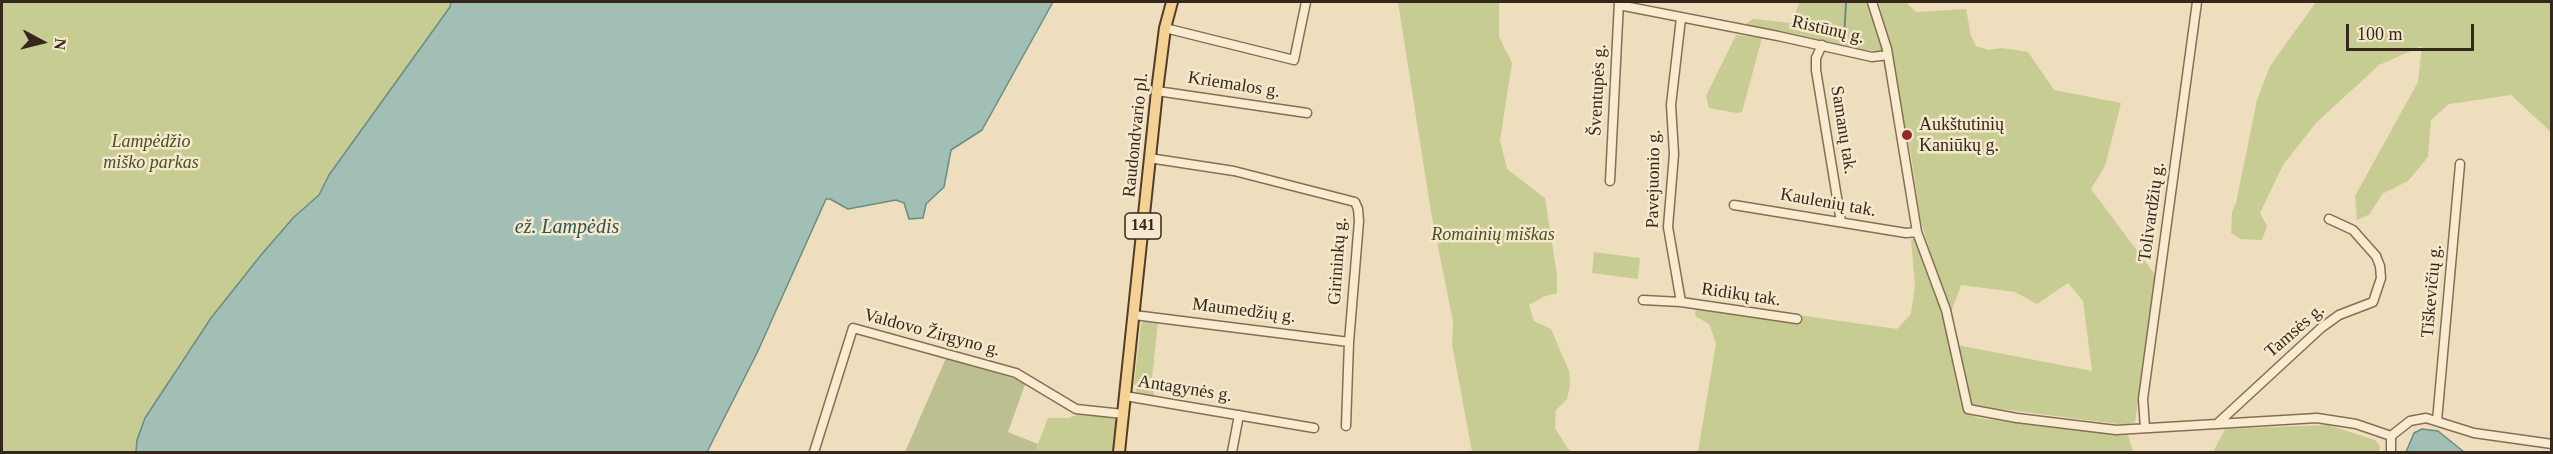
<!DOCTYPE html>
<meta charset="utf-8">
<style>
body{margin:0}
#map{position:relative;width:2553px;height:454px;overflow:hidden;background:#eedebd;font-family:Georgia,serif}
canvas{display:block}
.frame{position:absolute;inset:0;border:3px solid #35271b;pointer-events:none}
.north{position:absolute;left:12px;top:12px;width:60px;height:60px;-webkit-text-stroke:4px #f5e8cd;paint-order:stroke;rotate:97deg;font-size:16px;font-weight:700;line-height:24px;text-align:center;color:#35271b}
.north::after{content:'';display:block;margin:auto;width:21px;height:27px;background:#35271b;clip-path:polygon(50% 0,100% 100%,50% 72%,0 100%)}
.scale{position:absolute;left:2346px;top:24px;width:128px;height:27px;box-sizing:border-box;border:3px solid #35271b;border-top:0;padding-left:8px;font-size:18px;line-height:21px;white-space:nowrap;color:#35271b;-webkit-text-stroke:4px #f5e8cd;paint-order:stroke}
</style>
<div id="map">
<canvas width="2553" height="454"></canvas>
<div class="frame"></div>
<div class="north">N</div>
<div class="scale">100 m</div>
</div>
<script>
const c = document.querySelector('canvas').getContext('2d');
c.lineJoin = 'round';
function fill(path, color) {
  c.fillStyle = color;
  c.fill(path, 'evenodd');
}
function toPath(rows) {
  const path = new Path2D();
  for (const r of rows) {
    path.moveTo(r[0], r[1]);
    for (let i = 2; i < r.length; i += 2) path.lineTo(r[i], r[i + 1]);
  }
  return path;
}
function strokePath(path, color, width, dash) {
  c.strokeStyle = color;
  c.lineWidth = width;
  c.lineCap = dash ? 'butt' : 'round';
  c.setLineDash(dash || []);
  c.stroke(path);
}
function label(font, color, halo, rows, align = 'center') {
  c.font = font + ' Georgia,serif';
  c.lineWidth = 5;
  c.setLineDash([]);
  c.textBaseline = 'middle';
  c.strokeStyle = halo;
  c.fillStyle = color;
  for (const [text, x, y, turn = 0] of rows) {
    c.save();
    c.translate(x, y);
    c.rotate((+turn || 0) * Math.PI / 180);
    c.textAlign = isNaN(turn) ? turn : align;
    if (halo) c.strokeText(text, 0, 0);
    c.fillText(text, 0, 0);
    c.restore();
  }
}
fill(toPath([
 [2,2,451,2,450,7,329,175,319,195,294,217,261,255,211,318,176,369,137,440,136,452,2,452],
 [1398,2,1499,2,1499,37,1512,63,1500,140,1507,169,1545,198,1557,275,1557,293,1543,297,1529,305,1534,321,1551,329,1569,371,1570,386,1567,399,1556,410,1555,428,1568,449,1573,452,1472,452,1452,344,1453,321,1431,212],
 [1800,2,1869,2,1883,52,1849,48,1753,27,1746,24,1753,19,1791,23],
 [1879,2,1906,2,1916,12,1966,9,1971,36,1976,46,1988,50,2002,48,2028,52,2054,90,2121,103,2105,166,2091,189,2156,276,2135,422,2126,425,1970,405,1957,345,2092,371,2083,301,2068,283,2037,304,2015,292,1961,285,1950,315,1921,222,1910,149],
 [2316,2,2551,2,2551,132,2511,95,2449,104,2431,120,2428,157,2408,181,2382,194,2370,214,2357,220,2355,196,2418,82,2422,46,2379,65,2316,123,2283,165,2260,213,2267,226,2262,240,2241,239,2231,233,2232,212,2236,203,2257,100,2270,66],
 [1736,35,1762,38,1742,112,1737,113,1709,108,1706,96],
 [1911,239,1915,239,1942,314,1961,403,1967,413,1978,418,2128,435,2133,452,1698,452,1716,343,1709,324,1695,316,1696,306,1798,315,1897,329,1911,314,1915,285],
 [1594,252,1640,258,1638,279,1592,273],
 [1145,320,1158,321,1151,389,1154,390,1154,397,1137,393,1134,385,1141,324],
 [1083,413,1105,415,1116,420,1114,452,1035,452,1048,418,1068,418],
 [2328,425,2375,440,2380,446,2379,452,2213,452,2225,429]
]), '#c7cc92');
fill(toPath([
 [946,358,1026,382,1008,432,1038,444,1035,452,905,452]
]), '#bcc091');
const water = toPath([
 [451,2,1053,2,982,130,951,150,944,187,926,204,923,218,909,219,904,203,896,200,848,209,830,199,826,199,757,353,707,452,136,452,137,440,145,418,211,318,261,255,294,217,319,195,329,175,450,7,451,2],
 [2422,429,2438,431,2464,452,2406,452,2414,433,2422,429]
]);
fill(water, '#a1bfb5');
strokePath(water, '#698d82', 1.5);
strokePath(toPath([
 [1844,40,1846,2]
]), '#698d82', 2);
const minor = toPath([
 [1872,2,1887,49,1917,232,1946,310,1968,409,2017,418,2116,430,2317,418,2356,424,2391,436],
 [1619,5,1778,36,1872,57,1888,55],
 [1165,28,1294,60,1306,2],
 [1822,45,1816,58,1816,70,1841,222],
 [1157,91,1307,113],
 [1149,158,1234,171,1355,202,1358,209,1359,221,1349,342,1346,426],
 [1610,181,1619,2],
 [1734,205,1906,233,1917,232],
 [1643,300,1681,302,1668,227,1674,154,1671,105,1681,18],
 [1681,302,1797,319],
 [1134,315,1349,342],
 [1125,396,1314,428],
 [2437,421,2460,164],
 [2218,423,2321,328,2339,315,2373,302,2381,278,2380,266,2376,256,2353,230,2329,219],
 [2145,428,2143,399,2197,2],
 [2391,436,2410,421,2426,418,2474,433,2552,444],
 [814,452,853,328,1016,373,1076,409,1123,414],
 [1232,452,1239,415],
 [2391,452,2391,436]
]);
const major = toPath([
 [1119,452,1157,91,1165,28,1172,2]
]);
strokePath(minor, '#866e56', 11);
strokePath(major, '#533c2b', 14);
strokePath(minor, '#f9ebd0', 8);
strokePath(major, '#f3d293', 10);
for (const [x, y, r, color] of [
 [1907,135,6,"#96262b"]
]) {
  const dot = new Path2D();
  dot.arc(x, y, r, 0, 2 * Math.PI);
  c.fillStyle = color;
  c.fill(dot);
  strokePath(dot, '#f5e8cd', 2);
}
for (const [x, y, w] of [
 [1143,226,36]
]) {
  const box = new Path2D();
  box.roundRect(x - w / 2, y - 13, w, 26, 4.5);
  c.fillStyle = '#f5e8cd';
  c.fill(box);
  strokePath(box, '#35271b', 1.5);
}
label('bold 16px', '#35271b', null, [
 ["141",1143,226]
]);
label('18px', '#35271b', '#f5e8cd', [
 ["Ristūnų g.",1828,30,13],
 ["Kriemalos g.",1234,85,9],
 ["Šventupės g.",1598,90,-87],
 ["Samanų tak.",1843,130,81],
 ["Raudondvario pl.",1136,135,-84],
 ["Pavejuonio g.",1654,179,-89],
 ["Kaulenių tak.",1828,203,10],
 ["Tolivardžių g.",2152,212,-82],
 ["Girininkų g.",1338,261,-86],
 ["Tiškevičių g.",2432,291,-85],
 ["Ridikų tak.",1741,295,8],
 ["Maumedžių g.",1244,311,7],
 ["Tamsės g.",2295,331,-41],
 ["Valdovo Žirgyno g.",932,333,15],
 ["Antagynės g.",1185,389,9]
]);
label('18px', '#35271b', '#f5e8cd', [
 ["Aukštutinių",1919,125],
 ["Kaniūkų g.",1919,146]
], 'left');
label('italic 18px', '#485222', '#f5e8cd', [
 ["Lampėdžio",151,142],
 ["miško parkas",151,163],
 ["Romainių miškas",1493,235]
]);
label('italic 20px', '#2a5551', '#f5e8cd', [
 ["ež. Lampėdis",567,228]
]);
</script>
